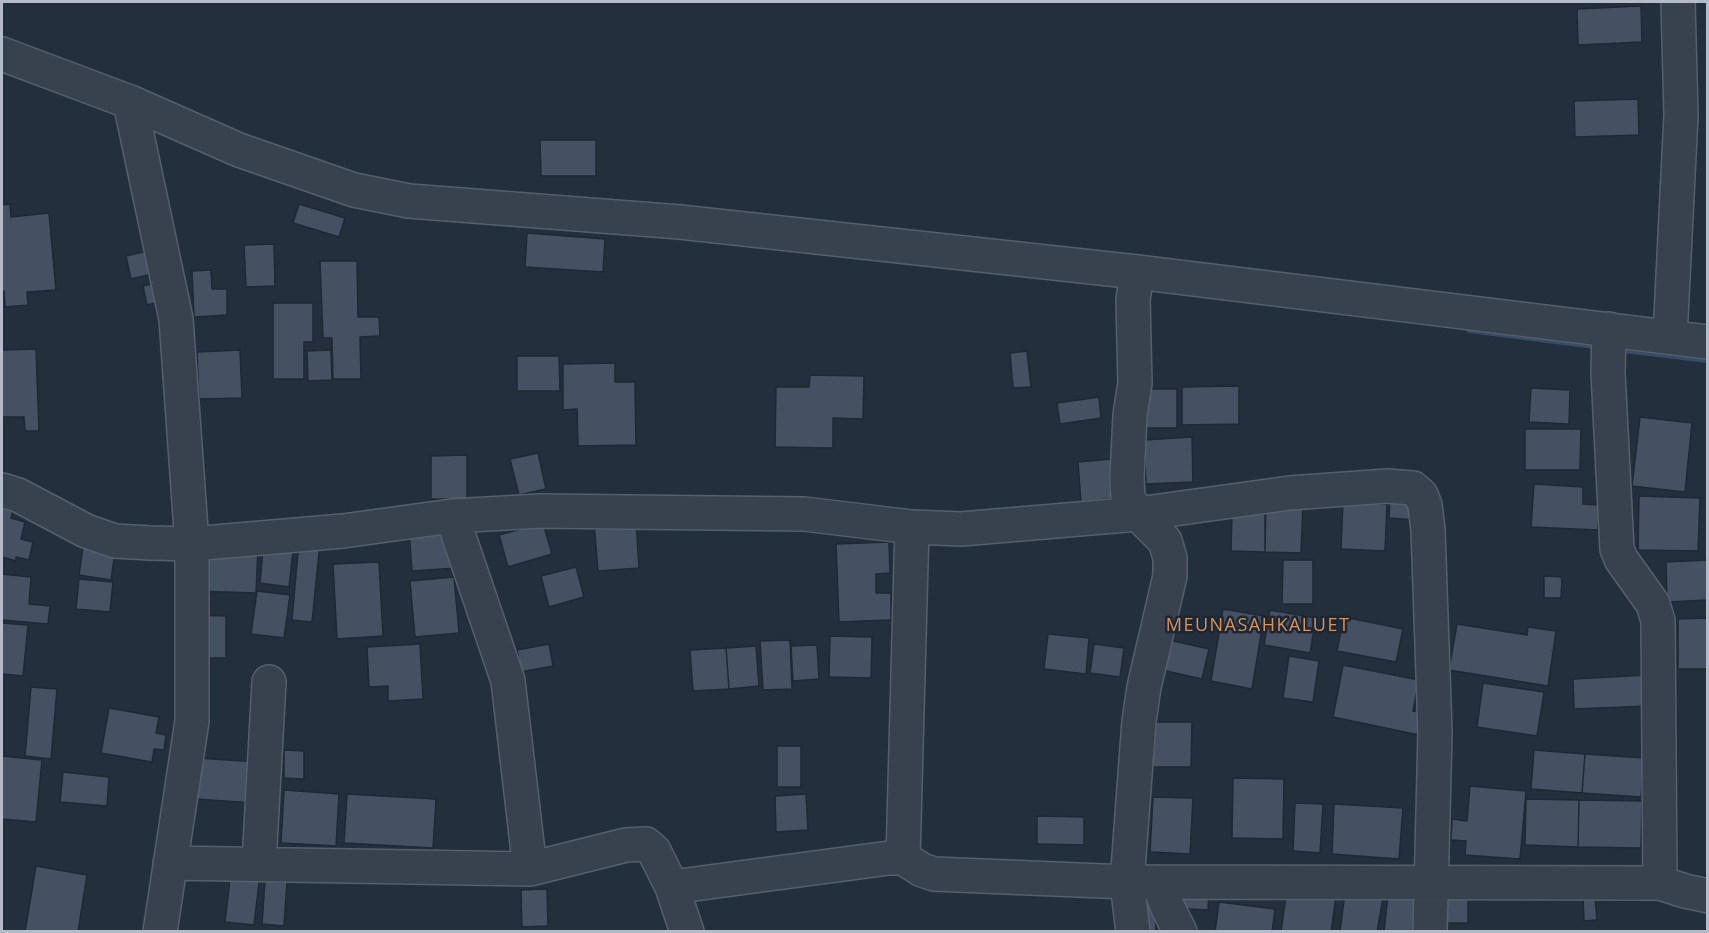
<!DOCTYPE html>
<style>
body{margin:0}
#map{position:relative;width:1709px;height:933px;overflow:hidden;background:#242f3e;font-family:"Open Sans",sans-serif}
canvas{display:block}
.frame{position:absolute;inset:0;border:3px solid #b4bcc9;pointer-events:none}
</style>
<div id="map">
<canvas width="1709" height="933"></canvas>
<div class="frame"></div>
</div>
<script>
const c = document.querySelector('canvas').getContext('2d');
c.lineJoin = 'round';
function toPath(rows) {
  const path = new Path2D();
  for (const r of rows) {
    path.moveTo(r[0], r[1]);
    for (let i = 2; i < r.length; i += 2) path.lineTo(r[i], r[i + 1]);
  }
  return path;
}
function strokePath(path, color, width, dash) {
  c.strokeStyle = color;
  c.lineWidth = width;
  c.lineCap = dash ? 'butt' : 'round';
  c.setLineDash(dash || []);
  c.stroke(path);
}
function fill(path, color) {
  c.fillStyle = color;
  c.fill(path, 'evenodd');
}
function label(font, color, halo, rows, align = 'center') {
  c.font = font + ' "Open Sans",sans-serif';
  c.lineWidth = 5;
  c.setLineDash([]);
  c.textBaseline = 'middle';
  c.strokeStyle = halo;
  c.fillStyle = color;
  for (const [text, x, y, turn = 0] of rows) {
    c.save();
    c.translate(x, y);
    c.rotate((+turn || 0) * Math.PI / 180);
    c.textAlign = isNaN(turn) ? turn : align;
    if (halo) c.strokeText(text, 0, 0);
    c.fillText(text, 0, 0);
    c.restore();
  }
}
strokePath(toPath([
 [1470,329,1603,346],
 [1616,348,1708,359]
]), '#394c67', 8);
const building = toPath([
 [1641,6,1642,42,1578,45,1577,9,1641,6],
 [1638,99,1639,135,1575,137,1574,101,1638,99],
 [540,140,596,140,596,176,541,176,540,140],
 [10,204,11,217,49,213,56,290,27,292,28,305,5,307,4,291,2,291,2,205,10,204],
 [299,204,345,218,339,237,293,223,299,204],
 [527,233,605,239,603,272,525,267,527,233],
 [274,244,275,286,246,287,244,245,274,244],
 [147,251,152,274,131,279,126,256,147,251],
 [320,261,357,261,358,317,379,317,380,336,360,337,361,379,333,379,332,338,323,338,320,261],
 [211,270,212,289,227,289,227,315,194,317,192,271,211,270],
 [159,282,164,301,147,305,143,286,159,282],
 [273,303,313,303,313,342,304,342,304,379,273,379,273,303],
 [36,349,39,431,25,431,24,417,2,417,2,350,36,349],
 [240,350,242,398,199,399,197,352,240,350],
 [331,350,332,380,308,381,307,351,331,350],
 [1027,351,1031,387,1013,388,1010,353,1027,351],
 [517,356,559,356,560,391,517,391,517,356],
 [615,363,615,382,635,382,636,445,578,446,577,409,563,410,563,364,615,363],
 [810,375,864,376,863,419,833,418,833,448,775,447,776,387,809,387,810,375],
 [1239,386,1239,424,1182,425,1182,387,1239,386],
 [1531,388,1570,390,1569,424,1529,422,1531,388],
 [1142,389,1177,389,1177,428,1142,428,1142,389],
 [1099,397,1101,418,1060,424,1057,403,1099,397],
 [1640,417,1692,423,1685,492,1632,486,1640,417],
 [1525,429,1581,429,1580,470,1525,470,1525,429],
 [1192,437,1193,482,1146,484,1144,440,1192,437],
 [538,453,546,489,519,495,510,459,538,453],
 [467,455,467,499,431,499,431,456,467,455],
 [1111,459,1115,498,1081,502,1078,462,1111,459],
 [1534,484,1583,487,1583,504,1599,505,1598,530,1531,527,1534,484],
 [1390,496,1417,497,1417,520,1389,518,1390,496],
 [1639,496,1700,498,1698,551,1638,550,1639,496],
 [1266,502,1303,504,1301,553,1265,552,1266,502],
 [1343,502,1387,504,1385,551,1341,549,1343,502],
 [2,506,13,509,11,518,25,522,21,539,33,542,29,560,16,557,16,561,2,557,2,506],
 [1232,513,1265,514,1265,552,1231,551,1232,513],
 [636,519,639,568,598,571,594,522,636,519],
 [543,523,552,554,508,567,499,535,543,523],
 [454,528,457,568,412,571,409,531,454,528],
 [264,539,294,542,289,587,260,583,264,539],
 [299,541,320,543,312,622,292,620,299,541],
 [889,542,890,573,876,574,876,593,891,593,891,620,839,622,836,544,889,542],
 [83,547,115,551,111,580,79,575,83,547],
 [258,548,256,593,195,591,196,557,258,548],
 [1283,560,1313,560,1313,604,1282,604,1283,560],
 [1708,560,1708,600,1667,602,1666,562,1708,560],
 [379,562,383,636,337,639,333,564,379,562],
 [576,567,584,597,549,607,541,576,576,567],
 [2,574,31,577,29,604,50,606,48,624,2,620,2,574],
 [1544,576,1562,577,1561,598,1544,598,1544,576],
 [454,577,459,633,415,637,410,581,454,577],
 [79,579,113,582,110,612,76,609,79,579],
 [257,591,290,595,284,638,251,634,257,591],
 [1223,609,1264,616,1252,689,1211,681,1223,609],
 [1270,610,1316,618,1310,653,1264,645,1270,610],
 [196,615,226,616,226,658,196,658,196,615],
 [1344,617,1403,629,1396,662,1337,651,1344,617],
 [1708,618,1708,669,1678,669,1678,619,1708,618],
 [2,623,28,625,23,676,2,674,2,623],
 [1457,624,1527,635,1528,627,1556,631,1548,686,1449,670,1457,624],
 [1048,634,1089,638,1086,674,1044,669,1048,634],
 [830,636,872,637,871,678,829,677,830,636],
 [790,640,792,689,763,690,760,641,790,640],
 [1169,640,1209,649,1202,679,1162,670,1169,640],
 [420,644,423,699,388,701,388,686,369,687,367,647,420,644],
 [549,644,553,666,521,672,517,650,549,644],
 [1094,644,1124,648,1120,677,1090,673,1094,644],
 [817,645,819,679,793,681,791,646,817,645],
 [756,646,759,686,729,689,726,648,756,646],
 [726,648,729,689,693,691,690,650,726,648],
 [1289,656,1319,661,1313,702,1283,698,1289,656],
 [1343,665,1419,680,1413,711,1423,713,1419,735,1333,717,1343,665],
 [1648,675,1649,706,1574,709,1573,679,1648,675],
 [1483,683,1544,692,1537,736,1477,727,1483,683],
 [31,687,57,689,51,759,25,756,31,687],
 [109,708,159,717,156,733,166,735,164,750,154,749,152,762,101,753,109,708],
 [1143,722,1192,722,1191,767,1143,767,1143,722],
 [777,746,801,746,801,787,777,787,777,746],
 [284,750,304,751,304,779,284,778,284,750],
 [1534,750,1585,754,1582,793,1531,789,1534,750],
 [1585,754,1644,758,1641,797,1582,793,1585,754],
 [2,756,42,760,36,822,2,819,2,756],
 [197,758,258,762,255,803,195,799,197,758],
 [63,772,109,777,107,806,60,802,63,772],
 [1233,778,1284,779,1283,839,1232,838,1233,778],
 [1470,786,1526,791,1520,859,1465,855,1466,841,1451,840,1452,819,1467,821,1470,786],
 [284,790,339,794,336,846,281,843,284,790],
 [347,794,436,799,433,848,344,843,347,794],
 [806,794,808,830,776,832,775,796,806,794],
 [1153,797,1193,798,1190,854,1150,852,1153,797],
 [1526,799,1579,800,1578,847,1525,845,1526,799],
 [1579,800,1642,801,1641,848,1578,847,1579,800],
 [1295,803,1323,804,1320,853,1293,851,1295,803],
 [1334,804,1403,808,1399,859,1332,854,1334,804],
 [1037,816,1084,817,1084,845,1037,844,1037,816],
 [36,866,87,875,78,932,25,932,36,866],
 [231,871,260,874,254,925,225,922,231,871],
 [265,881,287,882,284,926,262,924,265,881],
 [1346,885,1384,892,1377,932,1340,932,1346,885],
 [1171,886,1209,889,1208,910,1170,908,1171,886],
 [1442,886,1468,886,1468,923,1442,923,1442,886],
 [547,889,548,926,522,927,521,890,547,889],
 [1287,889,1336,896,1331,932,1281,932,1287,889],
 [1154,890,1156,931,1139,932,1137,891,1154,890],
 [1388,895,1427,900,1423,932,1384,932,1388,895],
 [1583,898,1595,898,1597,920,1584,921,1583,898],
 [1219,902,1275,909,1272,932,1215,932,1219,902]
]);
fill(building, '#455162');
strokePath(building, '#1f2835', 1.5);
const minor = toPath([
 [2,54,130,102,239,150,354,190,409,201,680,222,1137,272,1708,342],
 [130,102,176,319,192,544,192,721,160,932],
 [1137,272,1133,300,1135,383,1130,415,1127,478,1128,498,1138,514,1290,493,1387,486,1413,488,1421,495,1425,505,1428,530,1435,732,1430,932],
 [1670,337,1681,115,1678,2],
 [2,490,18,495,86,531,115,541,150,543,192,544,343,531,452,516,540,511,804,514,912,527,961,529,1138,514,1165,541,1170,558,1170,576,1144,687,1139,721,1127,882,1133,932],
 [903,858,912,527],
 [170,863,530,869,508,681,452,516],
 [259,863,269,682],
 [530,869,626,845,646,844,654,851,672,887,687,932],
 [1158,882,1167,906,1180,932],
 [1660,883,1685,891,1708,896],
 [672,887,889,858,903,858,922,870,934,874,1127,882,1660,883,1658,621,1653,604,1621,559,1617,549,1608,373,1609,329]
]);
strokePath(minor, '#565f6c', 36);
strokePath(minor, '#38414e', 33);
c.letterSpacing = '1.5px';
label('18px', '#d59563', '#1d2633', [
 ["MEUNASAHKALUET",1258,626]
]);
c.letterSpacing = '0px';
</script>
